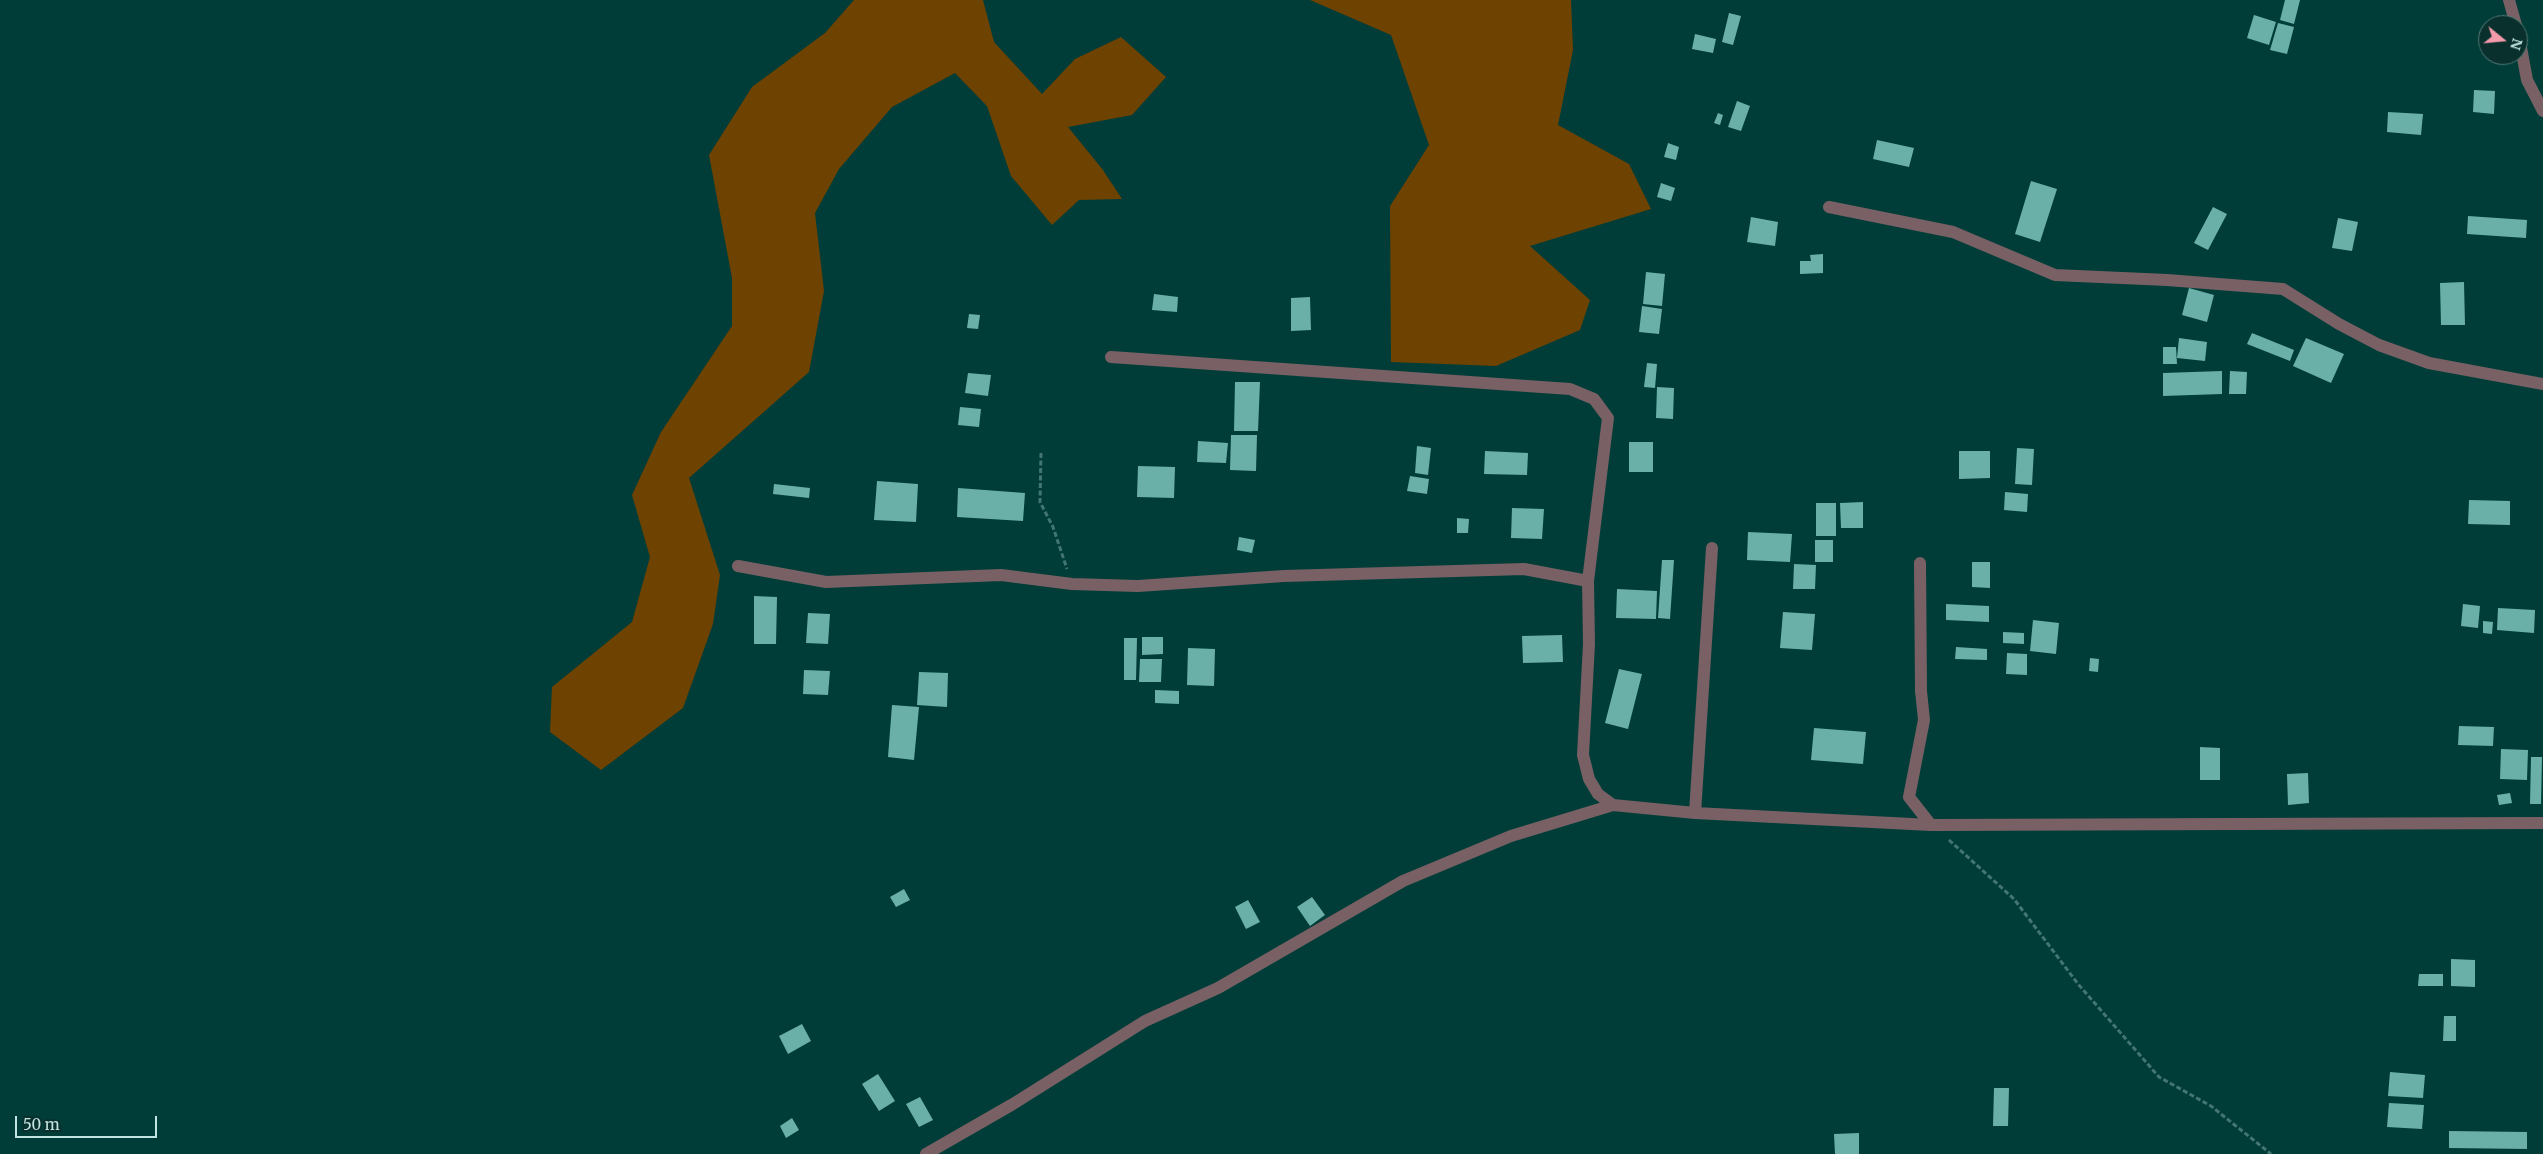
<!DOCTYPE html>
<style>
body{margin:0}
#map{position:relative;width:2543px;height:1154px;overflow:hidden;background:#003d38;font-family:Merriweather,serif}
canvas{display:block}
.north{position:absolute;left:2478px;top:15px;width:50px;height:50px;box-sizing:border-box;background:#09302d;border:1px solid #537875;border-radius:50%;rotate:107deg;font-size:14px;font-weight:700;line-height:20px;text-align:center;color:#c2e4e0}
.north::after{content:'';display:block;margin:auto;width:18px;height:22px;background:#f39aab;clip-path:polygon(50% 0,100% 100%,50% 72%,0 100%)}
.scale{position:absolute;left:15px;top:1116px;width:142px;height:22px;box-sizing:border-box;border:2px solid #c2e4e0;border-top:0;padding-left:6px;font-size:15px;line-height:18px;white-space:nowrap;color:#c2e4e0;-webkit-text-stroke:4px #09302d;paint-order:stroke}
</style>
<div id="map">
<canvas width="2543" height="1154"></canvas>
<div class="north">N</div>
<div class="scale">50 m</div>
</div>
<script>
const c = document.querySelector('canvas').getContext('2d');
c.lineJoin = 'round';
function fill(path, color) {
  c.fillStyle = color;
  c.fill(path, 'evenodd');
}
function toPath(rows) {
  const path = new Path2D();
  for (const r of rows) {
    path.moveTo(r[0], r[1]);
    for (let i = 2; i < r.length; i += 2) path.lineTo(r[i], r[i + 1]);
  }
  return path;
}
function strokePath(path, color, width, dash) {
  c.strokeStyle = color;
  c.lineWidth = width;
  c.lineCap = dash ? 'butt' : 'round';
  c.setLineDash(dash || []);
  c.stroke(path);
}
fill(toPath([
 [854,0,983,0,994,42,1042,94,1075,59,1121,37,1166,77,1132,115,1068,127,1103,170,1122,199,1079,200,1052,225,1011,176,987,106,955,73,892,107,839,169,815,213,824,291,809,372,689,478,720,575,713,624,683,708,601,770,550,732,552,687,632,622,650,557,632,495,661,432,732,326,732,278,709,155,752,87,825,33],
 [1310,0,1571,0,1573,50,1558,125,1629,164,1651,209,1530,246,1590,300,1580,330,1496,366,1391,362,1390,206,1429,145,1391,35]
]), '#6e4201');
fill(toPath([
 [2285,0,2300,0,2294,24,2280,20],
 [1729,13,1741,16,1733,45,1722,42],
 [2254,15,2276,22,2269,45,2247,38],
 [2278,23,2294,27,2287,54,2270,50],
 [1695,34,1716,39,1713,53,1692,49],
 [2474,90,2495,91,2494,114,2473,112],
 [1737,101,1750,106,1741,131,1728,127],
 [2388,112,2423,114,2421,135,2387,132],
 [1718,113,1723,115,1720,125,1714,123],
 [1877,140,1914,148,1909,167,1873,159],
 [1668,143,1679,147,1676,160,1664,157],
 [2031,181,2057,189,2040,242,2015,234],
 [1661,183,1675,188,1671,201,1657,197],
 [2213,207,2227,214,2208,250,2194,243],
 [2468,216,2527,220,2526,238,2467,234],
 [1751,217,1778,222,1775,246,1747,242],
 [2338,218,2358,222,2352,251,2332,248],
 [1823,254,1823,273,1800,274,1800,261,1811,261,1810,255],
 [1646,272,1665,274,1662,306,1643,304],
 [2464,282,2465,325,2441,325,2440,283],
 [2189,288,2214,295,2207,322,2182,315],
 [1154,294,1178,297,1177,312,1152,310],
 [1310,297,1311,330,1291,331,1291,298],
 [1642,306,1662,309,1659,334,1639,332],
 [969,314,980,315,978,329,967,328],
 [2252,333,2294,350,2290,361,2247,344],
 [2179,338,2207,342,2205,361,2177,358],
 [2306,338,2344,354,2331,383,2293,366],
 [2163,347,2176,347,2177,364,2163,364],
 [1647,363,1657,364,1655,388,1644,387],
 [2222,371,2222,394,2163,396,2163,373],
 [2230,371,2247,372,2246,394,2229,394],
 [968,373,991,375,988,396,965,393],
 [1235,382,1260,382,1258,431,1234,431],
 [1657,387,1674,388,1673,419,1656,418],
 [960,407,981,409,979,427,958,425],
 [1231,435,1257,435,1256,471,1230,470],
 [1198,441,1228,443,1226,463,1197,462],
 [1629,442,1653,442,1653,472,1629,472],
 [1417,446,1431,448,1428,475,1415,473],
 [2017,448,2034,449,2032,485,2015,484],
 [1485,451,1528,453,1527,475,1484,474],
 [1959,451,1990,451,1990,478,1959,479],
 [1138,466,1175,467,1174,498,1137,497],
 [1410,476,1429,479,1427,494,1407,491],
 [877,481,918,484,916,522,874,520],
 [774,484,810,488,809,498,773,494],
 [958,488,1025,493,1023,521,957,517],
 [2005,492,2028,494,2027,512,2004,510],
 [2469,500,2510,501,2510,525,2468,524],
 [1863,502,1863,528,1841,528,1840,503],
 [1816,503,1836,503,1836,536,1816,536],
 [1512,508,1544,509,1542,539,1511,538],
 [1457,518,1469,519,1468,533,1457,533],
 [1748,532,1792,534,1790,562,1747,560],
 [1239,537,1255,540,1252,553,1237,550],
 [1815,540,1833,540,1833,562,1815,562],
 [1662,560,1674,560,1670,619,1658,618],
 [1972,562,1990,562,1990,588,1972,587],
 [1794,564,1816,565,1815,589,1793,589],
 [1617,589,1657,591,1656,619,1616,618],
 [754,596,777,597,776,644,754,644],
 [1946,604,1989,606,1989,622,1946,620],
 [2463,604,2480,606,2478,628,2461,626],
 [2498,608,2535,610,2534,633,2497,630],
 [1783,612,1815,614,1812,650,1780,648],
 [808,613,830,614,828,644,806,643],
 [2033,620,2059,623,2056,654,2030,651],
 [2483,621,2493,622,2492,634,2483,633],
 [2003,632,2024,633,2024,644,2003,643],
 [1562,635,1563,662,1523,663,1522,636],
 [1142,637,1163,637,1163,654,1142,655],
 [1124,638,1137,638,1136,680,1124,680],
 [1956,647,1987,649,1987,660,1955,659],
 [1188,648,1215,649,1214,686,1187,685],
 [2007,653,2027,654,2027,675,2006,674],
 [2090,658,2099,659,2098,672,2089,671],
 [1140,659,1162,659,1161,682,1139,682],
 [1619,669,1642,674,1628,729,1605,723],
 [804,670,830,671,828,695,803,694],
 [919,672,948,673,947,707,917,705],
 [1155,690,1179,691,1179,704,1155,703],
 [892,705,919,707,914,760,888,757],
 [2459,726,2494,727,2493,746,2458,745],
 [1814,728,1866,732,1863,764,1811,760],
 [2200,747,2220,748,2220,780,2200,780],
 [2501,749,2528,750,2527,780,2500,779],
 [2531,757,2542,757,2541,804,2530,804],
 [2308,773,2309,803,2288,805,2287,774],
 [2510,793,2512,803,2499,805,2497,795],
 [904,889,910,900,896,907,890,897],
 [1312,897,1325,915,1310,926,1297,907],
 [1248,900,1260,922,1246,929,1235,907],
 [2451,959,2475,960,2475,987,2451,986],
 [2419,974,2443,974,2443,986,2418,986],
 [2444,1016,2456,1016,2456,1041,2443,1041],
 [802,1024,811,1041,788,1054,779,1036],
 [2390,1072,2425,1075,2423,1098,2388,1096],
 [878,1074,895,1101,879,1111,862,1084],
 [1994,1088,2009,1088,2008,1126,1993,1126],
 [920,1097,933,1120,919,1127,906,1104],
 [2389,1103,2424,1105,2422,1129,2387,1127],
 [792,1118,799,1130,786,1138,780,1126],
 [2449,1131,2527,1132,2527,1149,2449,1148],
 [1859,1133,1859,1154,1835,1154,1834,1134]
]), '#6ab0a8');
strokePath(toPath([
 [1041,453,1040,502,1053,527,1067,569],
 [1949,840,2014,899,2078,984,2159,1077,2211,1106,2271,1154]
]), '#437672', 3, [5, 2.5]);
strokePath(toPath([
 [2509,0,2516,25],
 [2518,31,2527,80,2543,111],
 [1829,207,1953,232,2055,275,2167,280,2283,289,2339,324,2379,345,2429,363,2543,384],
 [1111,357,1570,389,1594,399,1608,418,1588,581,1589,644,1583,755,1589,779,1598,794,1613,805,1695,813,1931,825,2543,823],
 [1920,563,1921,691,1924,720,1909,797,1931,825],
 [738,566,826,582,1001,575,1072,584,1138,586,1284,576,1524,569,1588,581],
 [1695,813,1712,548],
 [926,1154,1013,1104,1145,1021,1218,988,1403,881,1511,836,1613,805]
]), '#796064', 12);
</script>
